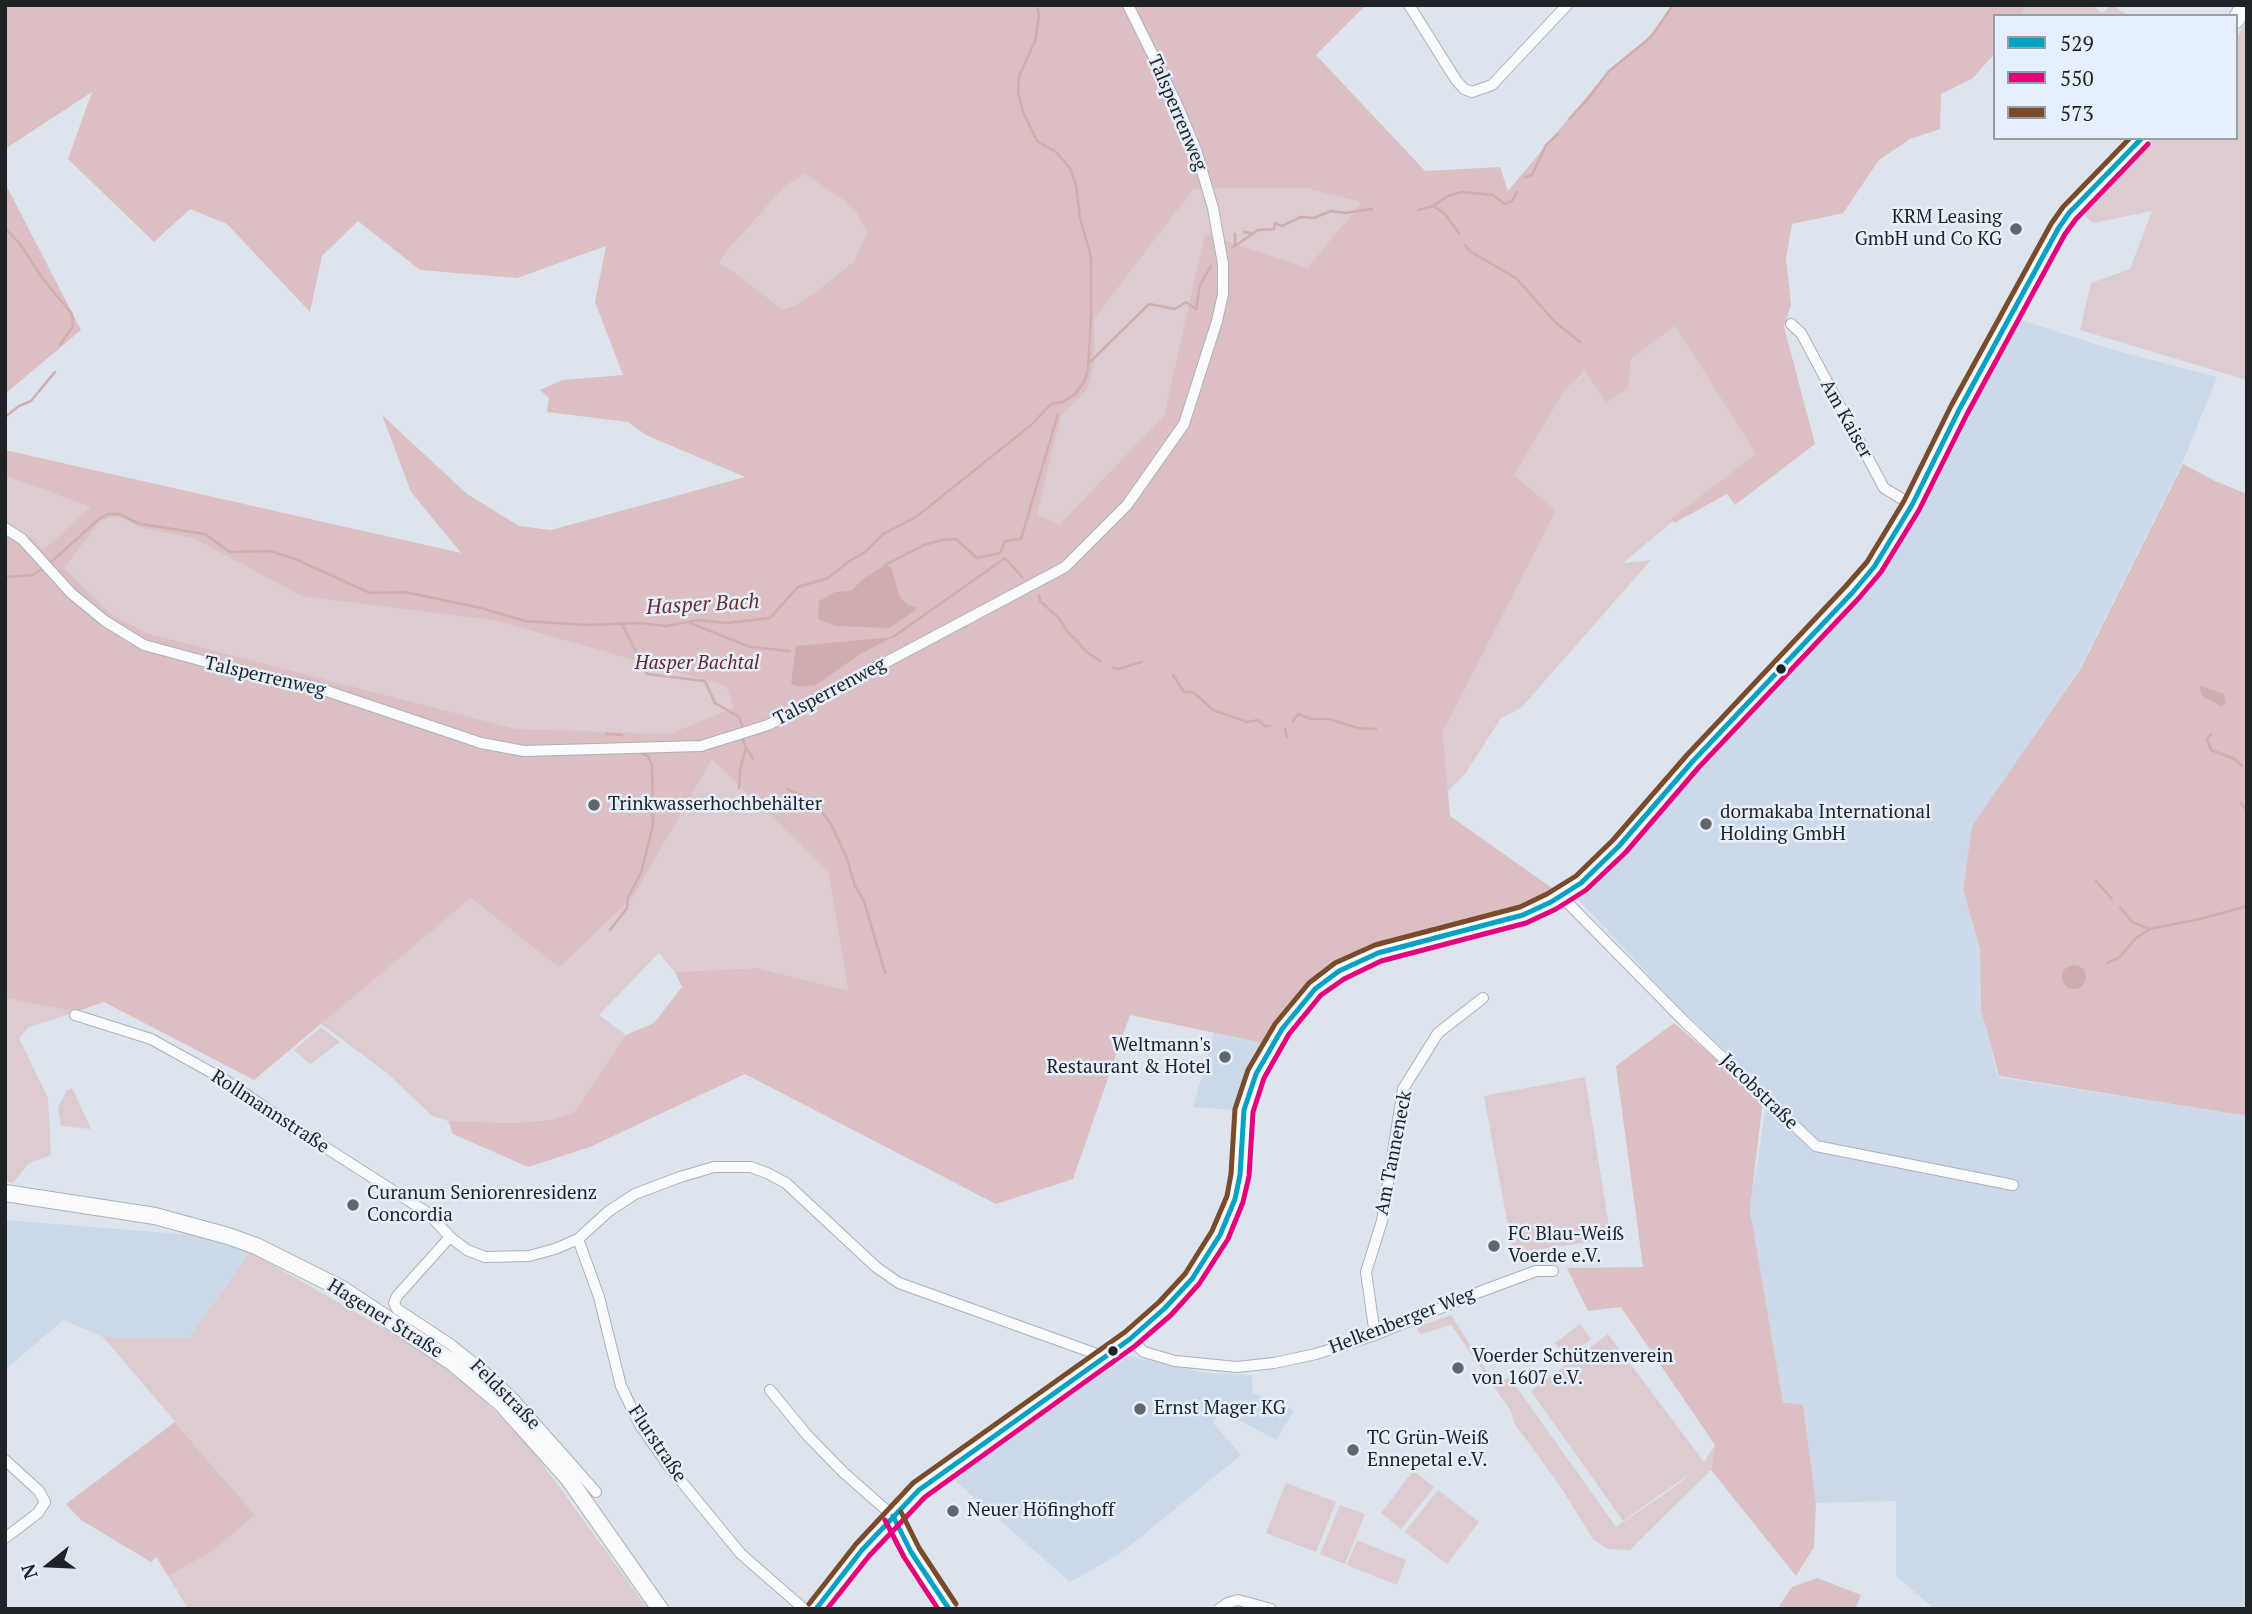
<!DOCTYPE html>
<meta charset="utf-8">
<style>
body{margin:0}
#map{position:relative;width:2252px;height:1614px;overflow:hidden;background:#dde4ed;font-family:"PT Serif",serif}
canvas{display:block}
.frame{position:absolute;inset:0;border:7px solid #1e2328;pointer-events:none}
.legend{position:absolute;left:1993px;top:14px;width:245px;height:126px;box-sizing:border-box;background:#e6f0fd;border:2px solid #969ea8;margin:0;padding:9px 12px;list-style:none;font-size:21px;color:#1e2328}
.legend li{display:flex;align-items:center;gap:14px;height:35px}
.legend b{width:35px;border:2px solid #969ea8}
.north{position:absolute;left:14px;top:1530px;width:70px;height:70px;-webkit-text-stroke:5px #e6f0fd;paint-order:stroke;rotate:252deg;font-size:19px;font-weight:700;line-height:28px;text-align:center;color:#1e2328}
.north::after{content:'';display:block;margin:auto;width:24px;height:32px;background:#1e2328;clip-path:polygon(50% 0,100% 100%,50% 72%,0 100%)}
</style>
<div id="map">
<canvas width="2252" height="1614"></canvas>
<div class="frame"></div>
<ul class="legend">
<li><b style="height:9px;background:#02a2c6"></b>529</li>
<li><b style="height:9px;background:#e5007d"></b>550</li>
<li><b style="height:9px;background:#7a4b2a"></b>573</li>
</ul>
<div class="north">N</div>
</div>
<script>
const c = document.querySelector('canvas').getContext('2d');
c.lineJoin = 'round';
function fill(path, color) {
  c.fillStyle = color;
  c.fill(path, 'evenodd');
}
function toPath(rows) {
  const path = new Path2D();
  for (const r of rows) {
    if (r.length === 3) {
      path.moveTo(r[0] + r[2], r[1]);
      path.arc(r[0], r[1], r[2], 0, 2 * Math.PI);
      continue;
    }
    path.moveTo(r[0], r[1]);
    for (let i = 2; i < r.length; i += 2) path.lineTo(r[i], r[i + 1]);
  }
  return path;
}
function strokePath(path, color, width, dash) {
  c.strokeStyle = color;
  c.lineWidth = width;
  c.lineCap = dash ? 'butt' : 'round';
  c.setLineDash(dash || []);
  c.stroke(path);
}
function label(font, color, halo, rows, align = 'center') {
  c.font = font + ' "PT Serif",serif';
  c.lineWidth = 5;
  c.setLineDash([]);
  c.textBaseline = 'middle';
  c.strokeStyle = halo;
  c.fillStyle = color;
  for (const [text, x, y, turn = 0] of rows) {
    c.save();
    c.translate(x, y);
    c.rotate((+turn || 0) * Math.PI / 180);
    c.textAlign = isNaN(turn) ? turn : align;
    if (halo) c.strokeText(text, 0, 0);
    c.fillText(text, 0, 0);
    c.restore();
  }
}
fill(toPath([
 [2021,320,2114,350,2217,377,2182,464,2080,668,1972,827,1963,890,1980,952,1981,1010,1998,1077,2247,1116,2247,1609,1935,1609,1896,1576,1896,1501,1816,1503,1803,1405,1783,1402,1750,1209,1768,1094,1672,1000,1577,898,1836,620,1897,543],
 [1214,1033,1263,1043,1244,1080,1236,1110,1193,1107],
 [5,1220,193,1235,250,1252,189,1338,103,1337,63,1320,5,1370],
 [1129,1356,1206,1373,1252,1375,1253,1393,1294,1410,1276,1440,1221,1410,1213,1423,1241,1455,1121,1553,1070,1582,952,1478]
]), '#ccd9e9');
fill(toPath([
 [2027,5,2092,5,2102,13,2112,5,2129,16,2021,16],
 [2247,21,2247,380,2080,330,2091,283,2130,269,2152,211,2093,223,2084,215,2154,138,2236,138,2236,39],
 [805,174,843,200,857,214,867,232,854,261,817,291,796,305,782,309,733,271,719,264,730,248,785,186],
 [1193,179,1196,189,1305,188,1363,201,1307,268,1171,412,1112,496,705,737,517,729,147,633,111,614,31,538,5,525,5,458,572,594],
 [1675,326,1756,454,1673,518,1673,521,1623,563,1651,560,1521,708,1501,718,1465,774,1448,791,1443,732,1556,511,1513,475,1565,390,1586,371,1606,401,1628,389,1631,359],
 [712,758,828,871,848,992,757,968,675,972,659,953,599,1015,626,1035,574,1112,550,1120,512,1123,448,1121,432,1116,387,1073,320,1023,471,898,559,968,634,896],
 [5,998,76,1012,29,1027,19,1038,48,1098,51,1155,29,1163,13,1183,5,1181],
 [321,1027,340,1042,310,1064,294,1050],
 [1585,1077,1611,1239,1513,1253,1484,1096],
 [72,1088,91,1129,61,1126,58,1108,67,1090],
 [250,1252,450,1366,531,1448,648,1609,188,1609,168,1576,211,1552,254,1514,103,1337,189,1338],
 [1451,1315,1496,1385,1508,1378,1515,1385,1616,1527,1673,1488,1692,1472,1623,1521,1531,1391,1608,1334,1704,1462,1715,1445,1711,1470,1630,1550,1608,1549,1593,1539,1560,1486,1514,1423,1511,1411,1451,1325,1420,1334,1416,1327],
 [1580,1324,1591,1339,1566,1358,1555,1343],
 [1413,1471,1434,1487,1401,1529,1381,1513],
 [1286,1483,1336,1502,1316,1552,1266,1533],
 [1438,1490,1479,1522,1447,1564,1405,1532],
 [1340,1505,1365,1514,1345,1564,1320,1554],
 [1357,1540,1406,1560,1397,1585,1347,1565]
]), '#dccbcf');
fill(toPath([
 [5,5,1366,5,1316,55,1425,171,1500,167,1508,191,1609,70,1642,44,1661,23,1672,5,2027,5,2021,16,1995,16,1995,53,1973,78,1941,94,1940,129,1910,139,1879,160,1843,213,1792,224,1786,258,1791,305,1784,327,1815,444,1735,505,1727,494,1674,523,1672,518,1756,454,1675,326,1631,359,1628,389,1606,402,1585,371,1565,390,1514,475,1556,511,1443,732,1450,816,1559,893,1495,920,1335,966,1298,995,1263,1043,1130,1015,1073,1179,996,1204,745,1074,590,1147,528,1167,453,1134,448,1121,512,1123,550,1120,574,1112,626,1035,654,1023,682,987,675,972,757,968,848,991,828,871,712,759,634,896,559,968,471,898,254,1080,104,1002,76,1012,5,998,5,526,31,538,44,550,91,507,5,475,5,450,461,553,411,492,382,415,467,494,519,526,551,530,745,477,646,435,628,422,547,412,549,398,540,390,563,380,623,375,595,302,606,246,517,278,420,270,358,221,322,256,310,312,227,224,190,209,154,242,68,159,92,92,5,149],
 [805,174,843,200,857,214,867,232,854,261,817,291,796,305,782,309,733,271,719,263,730,248,785,186],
 [1305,188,1362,202,1307,268,1205,234,1164,416,1059,525,1037,514,1061,415,1087,390,1094,365,1094,319,1193,189],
 [113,516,124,518,139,527,194,538,302,596,494,620,727,686,733,708,670,734,517,729,147,633,111,614,64,568,100,521],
 [5,183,81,330,5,394],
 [2183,464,2215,481,2247,494,2247,1116,1999,1076,1981,1010,1980,950,1963,890,1972,826,2081,668],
 [1674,1023,1763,1099,1750,1210,1783,1402,1803,1405,1816,1503,1814,1547,1796,1576,1711,1470,1715,1445,1621,1307,1588,1311,1567,1268,1643,1267,1616,1066],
 [175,1422,255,1515,211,1552,168,1576,156,1557,151,1562,81,1520,66,1504],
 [1817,1578,1861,1595,1855,1609,1777,1609,1792,1587]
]), '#dbbfc3');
fill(toPath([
 [885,565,891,567,900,597,908,605,916,607,916,610,889,628,836,626,818,619,819,601,835,592,851,591,864,578],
 [893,637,860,654,816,685,800,687,791,684,796,646],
 [2202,686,2224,694,2226,703,2221,706,2203,697,2199,688],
 [2074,977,12]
]), '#d2adaf');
strokePath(toPath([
 [1569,119,1588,99,1609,71,1651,37,1673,5],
 [1525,177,1532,175,1546,145,1558,134],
 [1433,206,1444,213,1459,233],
 [1418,210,1433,206,1448,196,1461,192,1493,195,1505,204,1512,201,1517,192],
 [5,228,20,244,43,279,72,314,73,326,60,345],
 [1244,232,1251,233],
 [1235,234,1235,244],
 [1465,245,1471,252,1516,278,1556,323,1580,342],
 [1232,248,1258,230,1274,229,1275,223,1282,226,1301,217,1314,218,1331,211,1345,213,1372,209],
 [1089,363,1149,304,1175,309,1186,302,1196,309,1200,285,1211,266],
 [5,417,19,406,31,401,55,372],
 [50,563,99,519,108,514,119,514,140,524,205,534,230,552,270,551,295,559,370,593,405,592,481,608,525,621,585,625,640,623,666,626,699,620,727,623,770,618,798,587,828,578,848,562,865,552,883,534,916,517,1031,425,1051,404,1063,402,1075,394,1084,382,1088,370,1091,317,1091,257,1080,218,1076,185,1070,168,1056,152,1037,141,1023,112,1018,93,1019,76,1035,41,1039,16,1037,5],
 [885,565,924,545,942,540,956,539,977,558,1000,553,1005,541,1021,539,1058,414],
 [5,577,33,575,45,567],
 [1039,595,1040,601,1059,618,1067,631,1088,653,1100,661],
 [690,623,750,647,790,651],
 [622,624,647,674,705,681,715,703,739,717,743,728],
 [893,637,1005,558,1023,578],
 [1113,668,1118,669,1142,662],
 [1173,675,1184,692,1193,692,1213,710,1247,722,1258,720,1265,726,1270,726],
 [1293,721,1298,714,1311,719,1329,719,1358,728,1376,729],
 [1285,729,1287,737],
 [606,734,622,735],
 [2211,734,2207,739,2211,750,2235,759,2242,766],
 [748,750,753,759],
 [739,788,740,770,746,748,743,740],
 [787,789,801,795],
 [2241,803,2247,811],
 [820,809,831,824,847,859,855,886,864,901,885,973],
 [2096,881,2112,899],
 [2120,907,2132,922,2150,929],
 [610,930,627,908,628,897,641,873,653,825,652,765,648,756,641,753],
 [2107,963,2120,957,2136,938,2150,929,2200,919,2247,906]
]), '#d2adaf', 2.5);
const street = toPath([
 [1409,5,1456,80,1464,89,1472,92,1492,85,1567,5],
 [1791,324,1801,333,1884,488,1912,505],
 [5,528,22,539,71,593,105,621,144,645,255,675,315,687,481,743,524,751,701,746,768,725,1065,567,1127,505,1184,424,1217,321,1223,294,1223,264,1213,208,1196,150,1175,100,1128,5],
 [1561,896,1684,1021,1816,1146,2013,1185],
 [75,1015,151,1039,225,1080,292,1126,428,1213,450,1237,467,1250,485,1257,529,1256,555,1249,578,1239,609,1211,635,1194,680,1177,714,1167,751,1167,767,1173,786,1183,876,1267,899,1283,1105,1357],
 [450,1237,397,1296,394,1303,397,1309,450,1344,490,1376,513,1398,596,1492],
 [578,1239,599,1297,621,1386,640,1425,667,1464,741,1554,804,1609],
 [1375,1335,1366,1272,1382,1221,1403,1089,1438,1033,1483,998],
 [1130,1339,1144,1352,1175,1361,1237,1367,1274,1363,1316,1354,1375,1335,1482,1291,1536,1271,1553,1271],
 [770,1390,807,1435,843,1472,893,1516],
 [5,1460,39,1491,45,1502,38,1513,5,1538],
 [1219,1609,1228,1603,1238,1600,1271,1609]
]);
const secondary = toPath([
 [2236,20,2244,5],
 [5,1193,155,1216,228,1236,256,1246,342,1289,452,1362,500,1402,568,1478,660,1609],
 [893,1516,911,1552,949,1609],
 [816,1609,862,1550,919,1490,1130,1339,1165,1308,1192,1279,1220,1235,1235,1199,1240,1175,1244,1110,1256,1074,1282,1029,1315,989,1339,971,1378,953,1523,915,1551,902,1581,883,1619,846,1693,761,1852,593,1874,567,1912,505,1959,410,2058,229,2069,213,2142,138]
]);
strokePath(street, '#acb1b9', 12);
strokePath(secondary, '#acb1b9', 18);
strokePath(street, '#fafbfc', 10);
strokePath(secondary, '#fafbfc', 16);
strokePath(toPath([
 [893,1516,911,1552,949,1609],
 [816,1609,862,1550,919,1490,1130,1339,1165,1308,1192,1279,1220,1235,1235,1199,1240,1175,1244,1110,1256,1074,1282,1029,1315,989,1339,971,1378,953,1523,915,1551,902,1581,883,1619,846,1693,761,1852,593,1874,567,1912,505,1959,410,2058,229,2069,213,2142,138]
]), '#02a2c6', 5);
strokePath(toPath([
 [885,1520,904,1557,938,1609],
 [827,1609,869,1556,925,1497,1135,1346,1171,1315,1199,1284,1228,1239,1243,1202,1249,1176,1253,1112,1264,1078,1289,1034,1321,995,1344,979,1381,961,1526,923,1556,909,1586,890,1626,852,1699,767,1858,599,1881,572,1919,510,1967,414,2065,234,2076,219,2148,144]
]), '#e5007d', 5);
strokePath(toPath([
 [901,1512,919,1548,956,1604],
 [809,1604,856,1544,913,1483,1125,1332,1159,1302,1185,1274,1212,1231,1227,1196,1231,1174,1235,1109,1248,1070,1275,1024,1309,983,1335,963,1375,945,1520,907,1547,894,1576,876,1613,840,1687,755,1845,587,1867,562,1904,501,1951,406,2051,224,2063,207,2130,138]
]), '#7a4b2a', 5);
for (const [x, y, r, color] of [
 [2016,229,7,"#61676d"],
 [1781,669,6,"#1e2328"],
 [594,805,7,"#61676d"],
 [1706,824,7,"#61676d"],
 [1225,1057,7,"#61676d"],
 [353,1205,7,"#61676d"],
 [1494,1246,7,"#61676d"],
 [1113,1351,6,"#1e2328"],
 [1458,1368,7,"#61676d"],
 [1140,1409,7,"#61676d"],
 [1353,1450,7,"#61676d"],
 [953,1511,7,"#61676d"]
]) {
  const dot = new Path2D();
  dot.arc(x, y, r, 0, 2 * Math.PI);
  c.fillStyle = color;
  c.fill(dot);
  strokePath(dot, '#e6f0fd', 2.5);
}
label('19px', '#1e2328', '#e6f0fd', [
 ["Talsperrenweg",1177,113,67],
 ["Am Kaiser",1846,419,61],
 ["Talsperrenweg",265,677,13],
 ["Talsperrenweg",830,692,-28],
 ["Jacobstraße",1759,1092,44],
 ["Rollmannstraße",270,1112,33],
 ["Am Tanneneck",1394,1153,-79],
 ["Hagener Straße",385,1319,32],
 ["Helkenberger Weg",1402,1321,-21],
 ["Feldstraße",505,1395,45],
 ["Flurstraße",657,1444,56]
]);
label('19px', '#1e2328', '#e6f0fd', [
 ["KRM Leasing",2002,218,"right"],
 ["GmbH und Co KG",2002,240,"right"],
 ["Trinkwasserhochbehälter",608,805],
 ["dormakaba International",1720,813],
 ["Holding GmbH",1720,835],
 ["Weltmann's",1211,1046,"right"],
 ["Restaurant & Hotel",1211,1068,"right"],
 ["Curanum Seniorenresidenz",367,1194],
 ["Concordia",367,1216],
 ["FC Blau-Weiß",1508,1235],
 ["Voerde e.V.",1508,1257],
 ["Voerder Schützenverein",1472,1357],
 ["von 1607 e.V.",1472,1379],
 ["Ernst Mager KG",1154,1409],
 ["TC Grün-Weiß",1367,1439],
 ["Ennepetal e.V.",1367,1461],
 ["Neuer Höfinghoff",967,1511]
], 'left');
label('italic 19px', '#6a262b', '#e6f0fd', [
 ["Hasper Bachtal",697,664]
]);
label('italic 21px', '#712c31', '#e6f0fd', [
 ["Hasper Bach",703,605,-3]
]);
</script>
